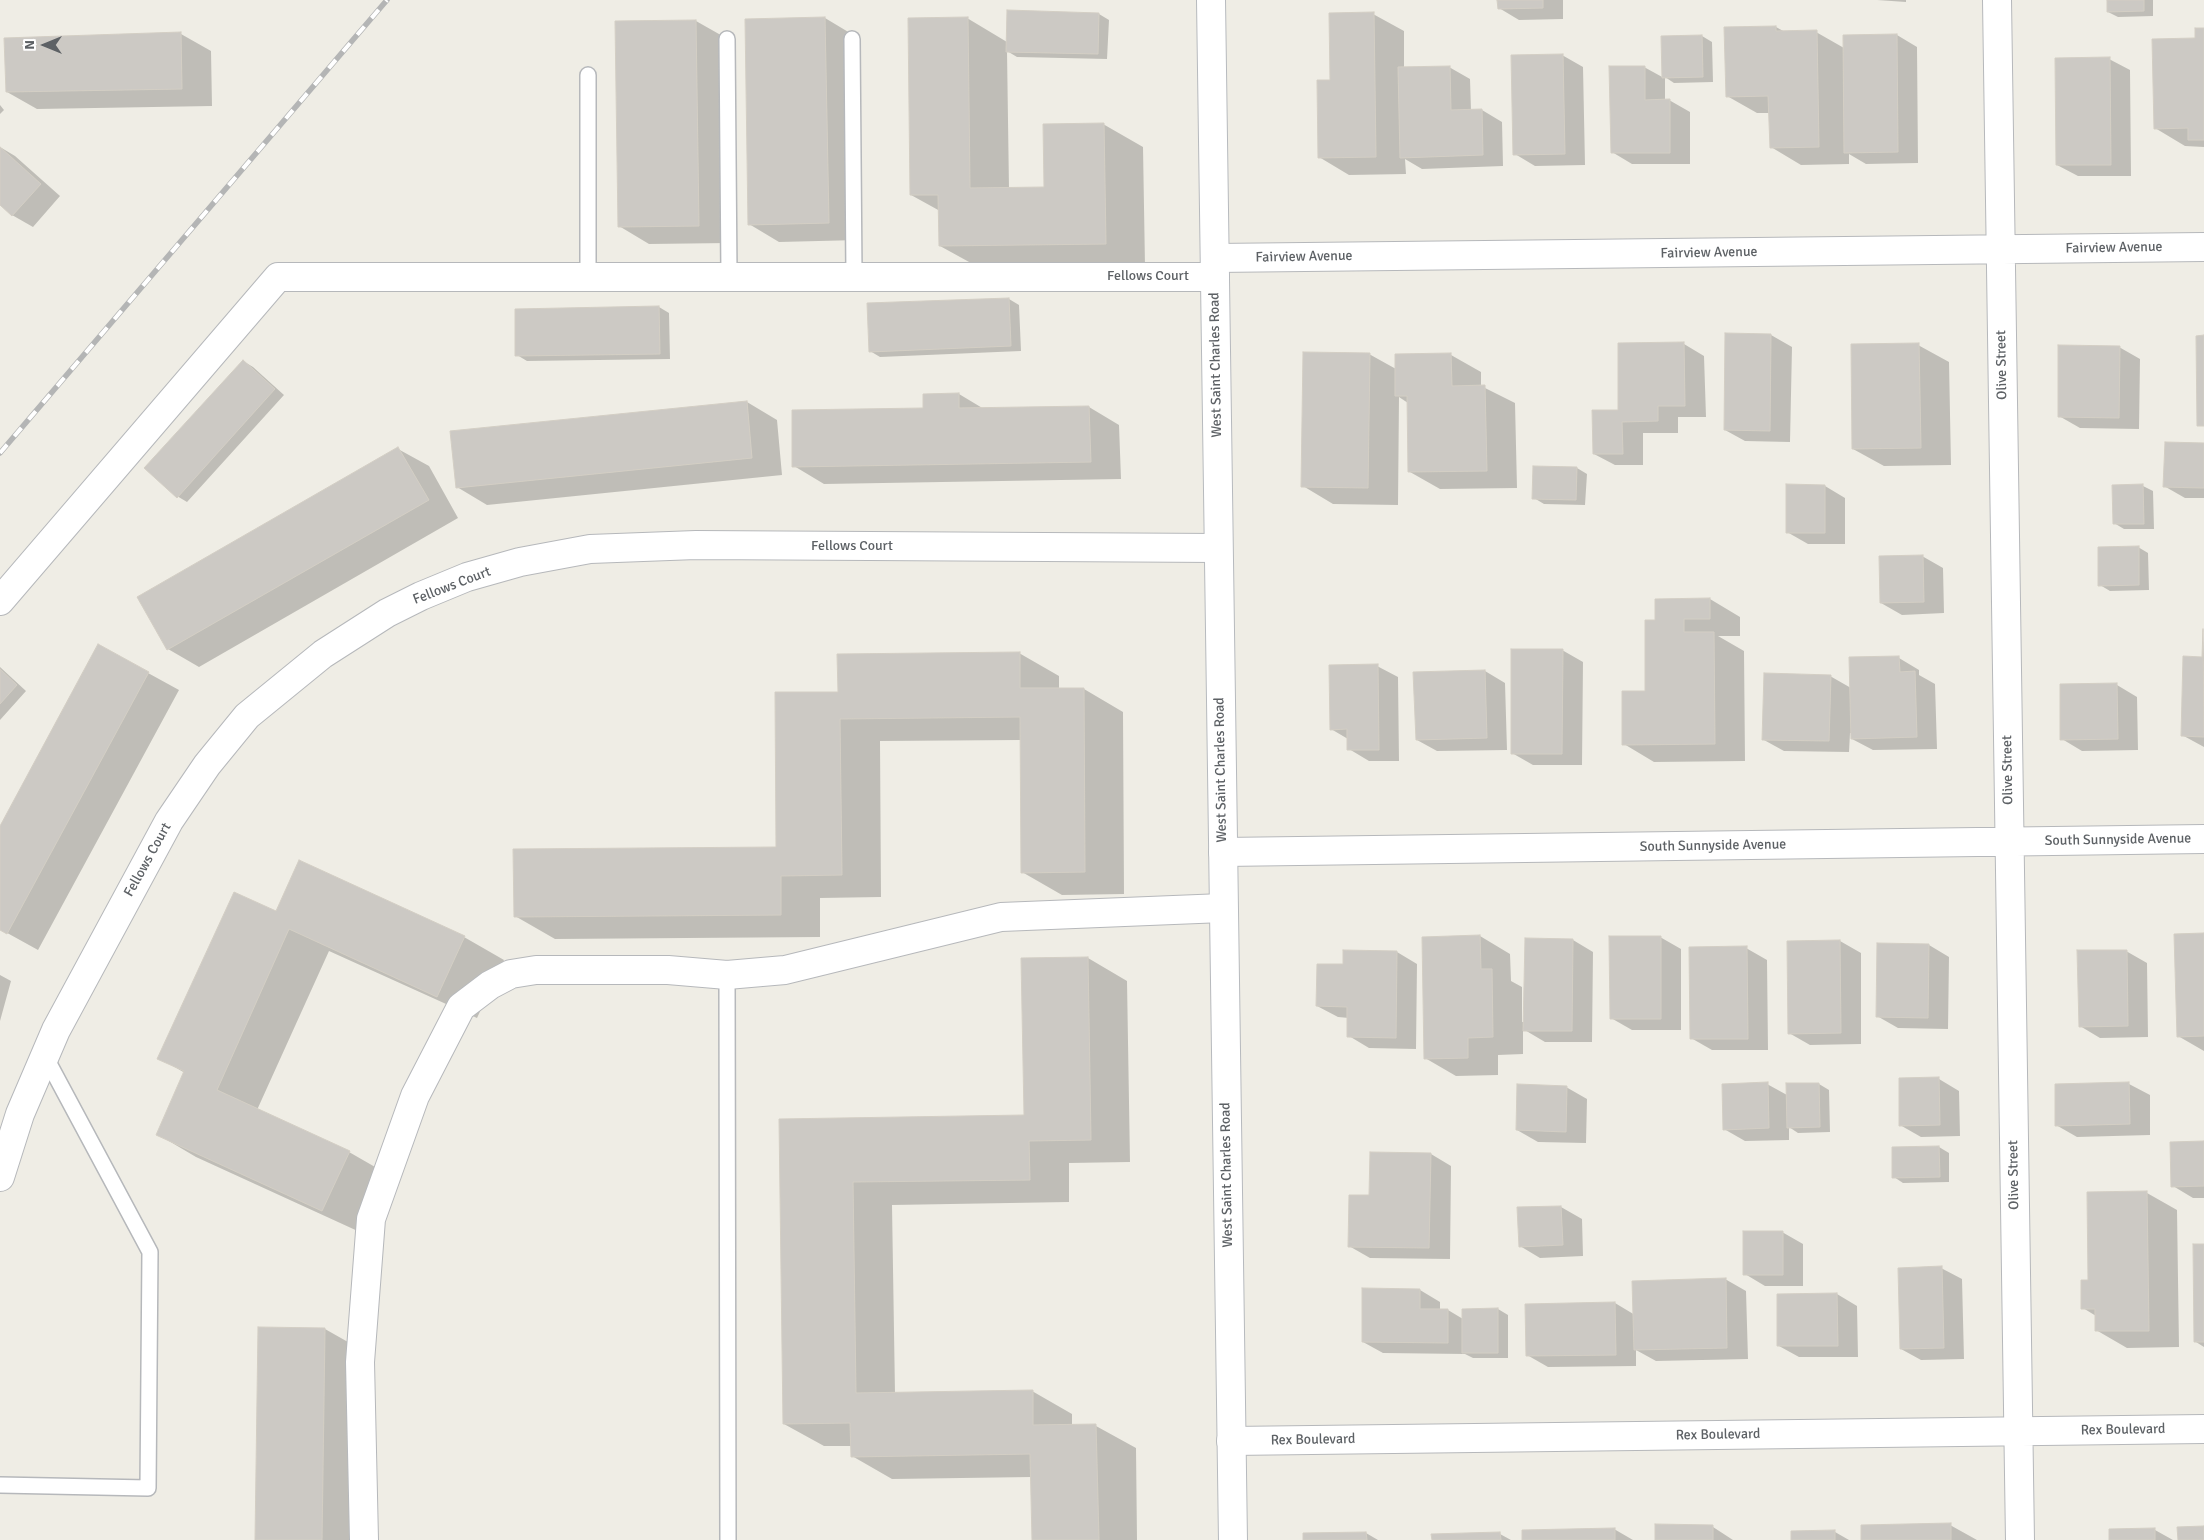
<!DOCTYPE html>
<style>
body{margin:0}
#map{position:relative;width:2204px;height:1540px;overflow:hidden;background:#efede5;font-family:Signika,sans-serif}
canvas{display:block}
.north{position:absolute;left:20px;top:20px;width:50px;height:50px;-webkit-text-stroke:4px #fff;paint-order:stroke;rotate:270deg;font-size:14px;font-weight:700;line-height:20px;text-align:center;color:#5d6165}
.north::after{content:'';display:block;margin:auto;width:18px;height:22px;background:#5d6165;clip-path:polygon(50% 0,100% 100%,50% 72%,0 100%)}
</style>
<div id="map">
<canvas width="2204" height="1540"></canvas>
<div class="north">N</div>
</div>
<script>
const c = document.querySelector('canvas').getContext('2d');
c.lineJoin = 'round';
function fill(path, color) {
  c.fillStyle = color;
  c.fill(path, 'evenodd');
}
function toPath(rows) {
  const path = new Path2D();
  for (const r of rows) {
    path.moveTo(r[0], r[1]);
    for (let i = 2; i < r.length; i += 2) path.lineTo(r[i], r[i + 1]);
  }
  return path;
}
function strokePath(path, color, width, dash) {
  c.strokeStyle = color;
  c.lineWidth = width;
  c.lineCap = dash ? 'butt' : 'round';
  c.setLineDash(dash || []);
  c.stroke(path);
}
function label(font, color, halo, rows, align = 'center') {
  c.font = font + ' Signika,sans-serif';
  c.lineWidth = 4;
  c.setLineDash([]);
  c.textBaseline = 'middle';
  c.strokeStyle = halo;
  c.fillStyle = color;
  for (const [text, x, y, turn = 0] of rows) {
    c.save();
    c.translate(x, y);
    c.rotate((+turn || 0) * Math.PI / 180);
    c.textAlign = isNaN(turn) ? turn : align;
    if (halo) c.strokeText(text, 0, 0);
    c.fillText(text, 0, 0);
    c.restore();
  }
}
fill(toPath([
 [1499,0,1563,0,1563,19,1519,20,1499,8],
 [1877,0,1906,0,1906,2],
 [2108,0,2153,0,2153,16,2118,17,2108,12],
 [1099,14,1109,20,1107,59,1017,57,1007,51,1009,189,1045,188,1103,124,1143,147,1145,266,980,268,940,246,940,211,911,195,967,18,1007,42],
 [1373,14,1404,31,1404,68,1449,67,1470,79,1471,111,1482,110,1502,122,1503,166,1422,169,1405,159,1406,174,1349,175,1319,157,1331,82],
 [825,18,855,36,859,240,779,242,749,224],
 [696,21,726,38,729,243,649,244,619,226],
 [1776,27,1785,32,1816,32,1844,48,1897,35,1917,47,1918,163,1866,164,1849,154,1849,164,1801,165,1771,147,1770,113,1757,113,1727,96],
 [2204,29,2204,147,2185,146,2155,128,2196,39],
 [181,34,211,51,212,106,37,109,7,92],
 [1702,36,1712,42,1713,82,1674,83,1665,77,1665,100,1669,100,1690,112,1690,164,1632,164,1612,152,1644,67,1664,78,1662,38],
 [1562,55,1583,67,1585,165,1535,166,1515,154],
 [2109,59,2130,70,2131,176,2078,176,2057,165],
 [0,105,4,110,0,114],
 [0,147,15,156,60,196,33,227,12,215,0,204],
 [1009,299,1019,305,1021,351,880,357,870,351],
 [659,307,669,313,670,359,527,361,517,355],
 [1726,334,1771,335,1792,347,1790,442,1745,441,1725,430],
 [1684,344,1704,356,1706,417,1678,417,1678,433,1643,433,1643,465,1615,465,1594,454,1620,411],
 [1918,345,1949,362,1951,465,1884,466,1853,449],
 [2119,347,2140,359,2139,429,2080,428,2059,416],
 [1369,354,1396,369,1451,355,1481,372,1481,386,1515,403,1517,488,1440,489,1410,472,1408,403,1399,397,1398,505,1333,504,1303,486],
 [243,361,253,367,284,395,187,502,177,496],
 [959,394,984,409,1089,407,1119,425,1121,479,824,484,794,466],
 [747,402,777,420,782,475,487,505,457,487],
 [2204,444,2204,498,2185,498,2164,486],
 [398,449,429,466,458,518,199,667,168,649],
 [1577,468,1587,474,1585,505,1544,504,1534,498],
 [1825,486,1845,498,1845,544,1808,544,1787,532],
 [2143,486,2153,491,2154,529,2124,529,2114,523],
 [2138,547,2148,553,2149,590,2110,591,2100,585],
 [1922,556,1943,568,1944,613,1902,615,1881,603],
 [1710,599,1740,617,1740,636,1718,636,1744,651,1745,761,1654,762,1624,744,1647,692,1657,621,1657,600],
 [2204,636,2204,747,2182,735,2184,658,2203,658],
 [1562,650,1583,662,1582,765,1533,765,1512,753],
 [1019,653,1059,676,1059,689,1084,689,1123,712,1124,894,1062,895,1022,872,1021,740,880,741,881,897,820,898,820,937,555,939,515,916,777,849,839,693],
 [1899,658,1919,670,1919,675,1935,684,1937,749,1873,750,1852,739,1852,733,1850,733,1849,752,1784,751,1764,740,1830,676,1851,688],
 [1377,666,1398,677,1399,761,1369,761,1349,749,1348,739,1331,729],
 [0,667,26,691,0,720],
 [1485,671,1505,683,1507,750,1437,751,1417,740],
 [148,673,179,690,38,950,0,929,0,828],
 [2117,685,2137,697,2138,750,2082,751,2062,739],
 [276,913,464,937,504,960,477,1018,329,951,257,1110,349,1152,389,1175,362,1233,196,1157,157,1134,185,1073,159,1058],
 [2204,934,2204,1051,2178,1036],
 [1480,936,1510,954,1511,981,1522,987,1522,1022,1525,1022,1573,940,1593,952,1592,1042,1545,1042,1523,1029,1523,1054,1498,1055,1498,1075,1456,1076,1425,1058],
 [1660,937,1681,949,1681,1030,1632,1030,1611,1018],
 [1840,941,1861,953,1861,1044,1810,1045,1789,1033,1788,942],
 [1929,945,1949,957,1948,1029,1898,1028,1877,1016],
 [1746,948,1767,960,1768,1050,1712,1050,1691,1038],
 [2126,951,2147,963,2148,1037,2100,1038,2080,1026],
 [1397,952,1417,964,1416,1049,1369,1048,1349,1036,1349,1018,1338,1017,1317,1006,1344,965],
 [1088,958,1127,981,1130,1162,1069,1163,1069,1202,892,1205,895,1394,1032,1391,1072,1414,1072,1426,1096,1426,1136,1448,1137,1540,1033,1540,1032,1477,892,1479,852,1456,852,1446,824,1446,784,1424,780,1120,1025,1116],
 [0,975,11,981,0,1021],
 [1939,1079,1959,1091,1960,1136,1921,1137,1900,1125],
 [1767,1084,1787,1095,1787,1085,1819,1084,1829,1090,1830,1132,1798,1133,1789,1127,1789,1140,1745,1141,1724,1129],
 [2129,1084,2150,1095,2150,1135,2077,1137,2056,1125],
 [1566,1087,1587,1099,1586,1143,1538,1142,1517,1130],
 [2204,1143,2204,1198,2193,1198,2173,1186],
 [1939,1147,1949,1153,1949,1182,1903,1183,1894,1177],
 [1371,1153,1431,1154,1451,1166,1450,1259,1370,1258,1349,1246,1370,1196],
 [2147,1193,2177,1210,2179,1347,2127,1348,2096,1330,2096,1316,2083,1308,2089,1281],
 [1561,1207,1582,1219,1583,1256,1540,1258,1520,1246,1518,1209],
 [1782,1232,1803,1244,1803,1286,1765,1286,1745,1274],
 [2204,1245,2204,1347,2196,1342],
 [1941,1268,1962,1279,1964,1359,1921,1360,1901,1349],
 [1725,1279,1746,1291,1748,1359,1656,1361,1636,1350,1636,1366,1548,1367,1527,1355,1615,1303,1635,1315],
 [1420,1290,1440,1302,1440,1310,1448,1310,1463,1319,1463,1310,1498,1309,1508,1315,1508,1358,1473,1358,1465,1354,1383,1353,1363,1342],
 [1837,1294,1857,1306,1858,1357,1799,1357,1779,1346],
 [325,1329,355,1346,353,1540,256,1540],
 [1950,1525,1977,1540,1862,1540],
 [1713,1527,1733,1540,1656,1540],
 [1614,1529,1633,1540,1523,1540],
 [2155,1530,2173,1540,2110,1540],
 [1835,1532,1849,1540,1792,1540],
 [1366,1533,1378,1540,1305,1540],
 [1500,1534,1511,1540,1433,1540]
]), '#0003');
const building = toPath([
 [1497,0,1543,0,1543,8,1498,9,1497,0],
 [2107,0,2144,0,2144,11,2107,12,2107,0],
 [1007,10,1099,13,1098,54,1006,52,1007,10],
 [1374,12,1376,157,1318,158,1317,80,1330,80,1329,13,1374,12],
 [825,17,829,223,748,225,745,19,825,17],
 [968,17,970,188,1044,187,1043,124,1104,123,1106,244,939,246,938,195,910,195,908,18,968,17],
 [696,20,699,226,618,227,615,21,696,20],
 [1776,26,1776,31,1817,30,1819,147,1770,148,1768,96,1726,97,1724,27,1776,26],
 [2195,28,2204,28,2204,140,2188,140,2188,128,2154,129,2152,39,2195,38,2195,28],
 [181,32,182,89,6,92,4,38,181,32],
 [1897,34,1898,152,1844,153,1843,35,1897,34],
 [1702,35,1703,77,1662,78,1661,36,1702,35],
 [1563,54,1565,154,1513,155,1511,55,1563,54],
 [2110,57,2111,165,2056,165,2055,58,2110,57],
 [1450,66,1451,110,1482,109,1483,155,1400,158,1398,67,1450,66],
 [1609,66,1645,66,1645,100,1670,99,1670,153,1611,153,1609,66],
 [0,147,41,184,12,216,0,205,0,147],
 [1009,298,1011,346,869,352,867,303,1009,298],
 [659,306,660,354,515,356,515,309,659,306],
 [1725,333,1771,334,1770,431,1724,430,1725,333],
 [2204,335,2204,426,2197,426,2196,336,2204,335],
 [1684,342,1685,406,1658,406,1658,421,1622,422,1623,454,1593,454,1592,410,1618,410,1618,343,1684,342],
 [1919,343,1921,448,1852,449,1851,344,1919,343],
 [2058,345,2120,346,2119,418,2058,417,2058,345],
 [1303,352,1370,353,1368,488,1301,487,1303,352],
 [1451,353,1452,386,1485,385,1487,471,1408,472,1407,396,1395,396,1395,354,1451,353],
 [243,360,275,389,177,498,144,468,243,360],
 [959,393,959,408,1089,406,1091,462,792,467,792,410,923,408,923,394,959,393],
 [747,401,752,458,456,488,450,431,747,401],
 [2165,442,2204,443,2204,488,2163,487,2165,442],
 [398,447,429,500,167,650,137,597,398,447],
 [1533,466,1577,467,1576,500,1532,499,1533,466],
 [1786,484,1825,485,1825,533,1786,533,1786,484],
 [2143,484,2144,524,2113,524,2112,485,2143,484],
 [2139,546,2139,585,2098,586,2098,547,2139,546],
 [1923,555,1924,602,1880,603,1879,556,1923,555],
 [1710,598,1710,619,1684,619,1684,632,1714,632,1715,744,1622,745,1622,691,1645,691,1645,620,1655,620,1655,599,1710,598],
 [2203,629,2204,737,2181,736,2183,656,2202,657,2203,629],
 [98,644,149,672,7,934,0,930,0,826,98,644],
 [1511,649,1563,649,1562,754,1511,754,1511,649],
 [1020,652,1020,688,1084,688,1085,872,1021,873,1020,717,840,719,842,875,781,876,781,915,514,917,513,849,776,847,775,692,838,692,837,654,1020,652],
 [1899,656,1900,672,1915,671,1917,737,1851,739,1849,657,1899,656],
 [1378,664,1379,750,1347,750,1347,729,1330,730,1329,665,1378,664],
 [0,669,17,685,0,704,0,669],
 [1485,670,1487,738,1416,740,1413,672,1485,670],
 [1764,673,1831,675,1829,741,1762,740,1764,673],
 [2117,683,2118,739,2060,740,2060,684,2117,683],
 [299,860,465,936,437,997,289,929,217,1090,350,1151,322,1211,156,1135,184,1071,157,1059,234,892,276,911,299,860],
 [2204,933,2204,1036,2177,1037,2174,934,2204,933],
 [1480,935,1481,969,1492,969,1493,1037,1468,1038,1468,1058,1424,1059,1422,937,1480,935],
 [1609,936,1661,936,1661,1019,1610,1019,1609,936],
 [1525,938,1573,939,1572,1031,1523,1031,1525,938],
 [1840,940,1841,1033,1788,1034,1787,941,1840,940],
 [1877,943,1929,944,1928,1018,1876,1017,1877,943],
 [1747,946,1748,1039,1690,1039,1689,947,1747,946],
 [1343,950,1397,951,1396,1038,1347,1037,1347,1007,1316,1006,1317,964,1343,964,1343,950],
 [2077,950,2127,950,2128,1026,2079,1027,2077,950],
 [1088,957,1091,1140,1029,1141,1030,1180,853,1182,856,1393,1033,1390,1033,1425,1096,1424,1099,1540,1032,1540,1030,1454,851,1457,850,1423,783,1424,779,1119,1024,1115,1021,958,1088,957],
 [1939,1077,1940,1125,1899,1126,1899,1078,1939,1077],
 [1768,1082,1769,1128,1723,1130,1722,1084,1768,1082],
 [2129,1082,2130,1124,2055,1126,2055,1084,2129,1082],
 [1786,1083,1819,1083,1820,1127,1787,1128,1786,1083],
 [1517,1084,1567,1086,1566,1132,1516,1130,1517,1084],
 [2204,1141,2204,1186,2171,1187,2170,1142,2204,1141],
 [1939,1146,1940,1177,1892,1178,1892,1147,1939,1146],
 [1370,1152,1431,1153,1429,1248,1348,1247,1349,1195,1369,1195,1370,1152],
 [2147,1191,2149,1331,2095,1331,2095,1309,2081,1309,2081,1280,2088,1280,2087,1192,2147,1191],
 [1561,1206,1563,1245,1519,1247,1517,1207,1561,1206],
 [1743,1231,1783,1231,1783,1275,1743,1275,1743,1231],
 [2193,1244,2204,1244,2204,1342,2194,1342,2193,1244],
 [1942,1266,1944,1348,1900,1349,1898,1268,1942,1266],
 [1726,1278,1727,1348,1634,1350,1632,1281,1726,1278],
 [1362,1288,1420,1289,1420,1309,1448,1309,1448,1343,1362,1342,1362,1288],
 [1837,1293,1838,1346,1777,1346,1777,1294,1837,1293],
 [1615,1302,1616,1355,1526,1356,1525,1304,1615,1302],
 [1498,1308,1498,1353,1462,1353,1462,1309,1498,1308],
 [258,1327,325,1328,322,1540,255,1540,258,1327],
 [1951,1523,1951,1540,1861,1540,1861,1525,1951,1523],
 [1655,1524,1713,1525,1713,1540,1655,1540,1655,1524],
 [2204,1526,2204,1540,2178,1540,2177,1527,2204,1526],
 [1615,1528,1615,1540,1522,1540,1522,1530,1615,1528],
 [2155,1528,2155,1540,2109,1540,2109,1529,2155,1528],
 [1835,1530,1835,1540,1791,1540,1791,1531,1835,1530],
 [1366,1532,1367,1540,1303,1540,1303,1533,1366,1532],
 [1500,1532,1501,1540,1432,1540,1431,1534,1500,1532]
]);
fill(building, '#ccc9c4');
strokePath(building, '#d3cec4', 1);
const lane = toPath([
 [727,39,729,275],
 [852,39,854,275],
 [588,75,588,276],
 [727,975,728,1540],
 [0,1485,148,1488,150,1252,45,1056]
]);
const street = toPath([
 [1997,0,2020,1540],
 [1215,258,2204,247],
 [0,601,278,277,1215,277],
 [1223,852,2204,839],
 [0,1177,20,1114,56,1030,169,821,207,765,247,716,323,654,387,613,421,596,467,577,520,562,590,549,696,545,1218,548],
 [1231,1441,2204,1429],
 [364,1540,360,1362,371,1219,415,1096,461,1007,490,985,511,974,536,970,668,970,727,975,785,970,1001,917,1223,908]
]);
const secondary = toPath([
 [1211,0,1233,1540]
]);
strokePath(lane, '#b6b8bb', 18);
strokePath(street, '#b6b8bb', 30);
strokePath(secondary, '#b7babe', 30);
strokePath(lane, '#fff', 15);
strokePath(street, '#fff', 28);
strokePath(secondary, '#fff', 28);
const rail = toPath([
 [0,453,387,0]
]);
strokePath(rail, '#b4b5b5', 5.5);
strokePath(rail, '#fff', 4, [11]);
label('14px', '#5d6165', '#fff', [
 ["Fairview Avenue",2114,248,-1],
 ["Fairview Avenue",1709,253,-1],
 ["Fairview Avenue",1304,257,-1],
 ["Fellows Court",1148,276],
 ["West Saint Charles Road",1216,365,-91],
 ["Olive Street",2002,365,-91],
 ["Fellows Court",852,546],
 ["Fellows Court",452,586,-21],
 ["West Saint Charles Road",1221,770,-91],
 ["Olive Street",2008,770,-91],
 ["South Sunnyside Avenue",2118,840,-1],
 ["South Sunnyside Avenue",1713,846,-1],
 ["Fellows Court",148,860,-61],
 ["West Saint Charles Road",1227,1175,-91],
 ["Olive Street",2014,1175,-91],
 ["Rex Boulevard",2123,1430,-1],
 ["Rex Boulevard",1718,1435,-1],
 ["Rex Boulevard",1313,1440,-1]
]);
</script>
